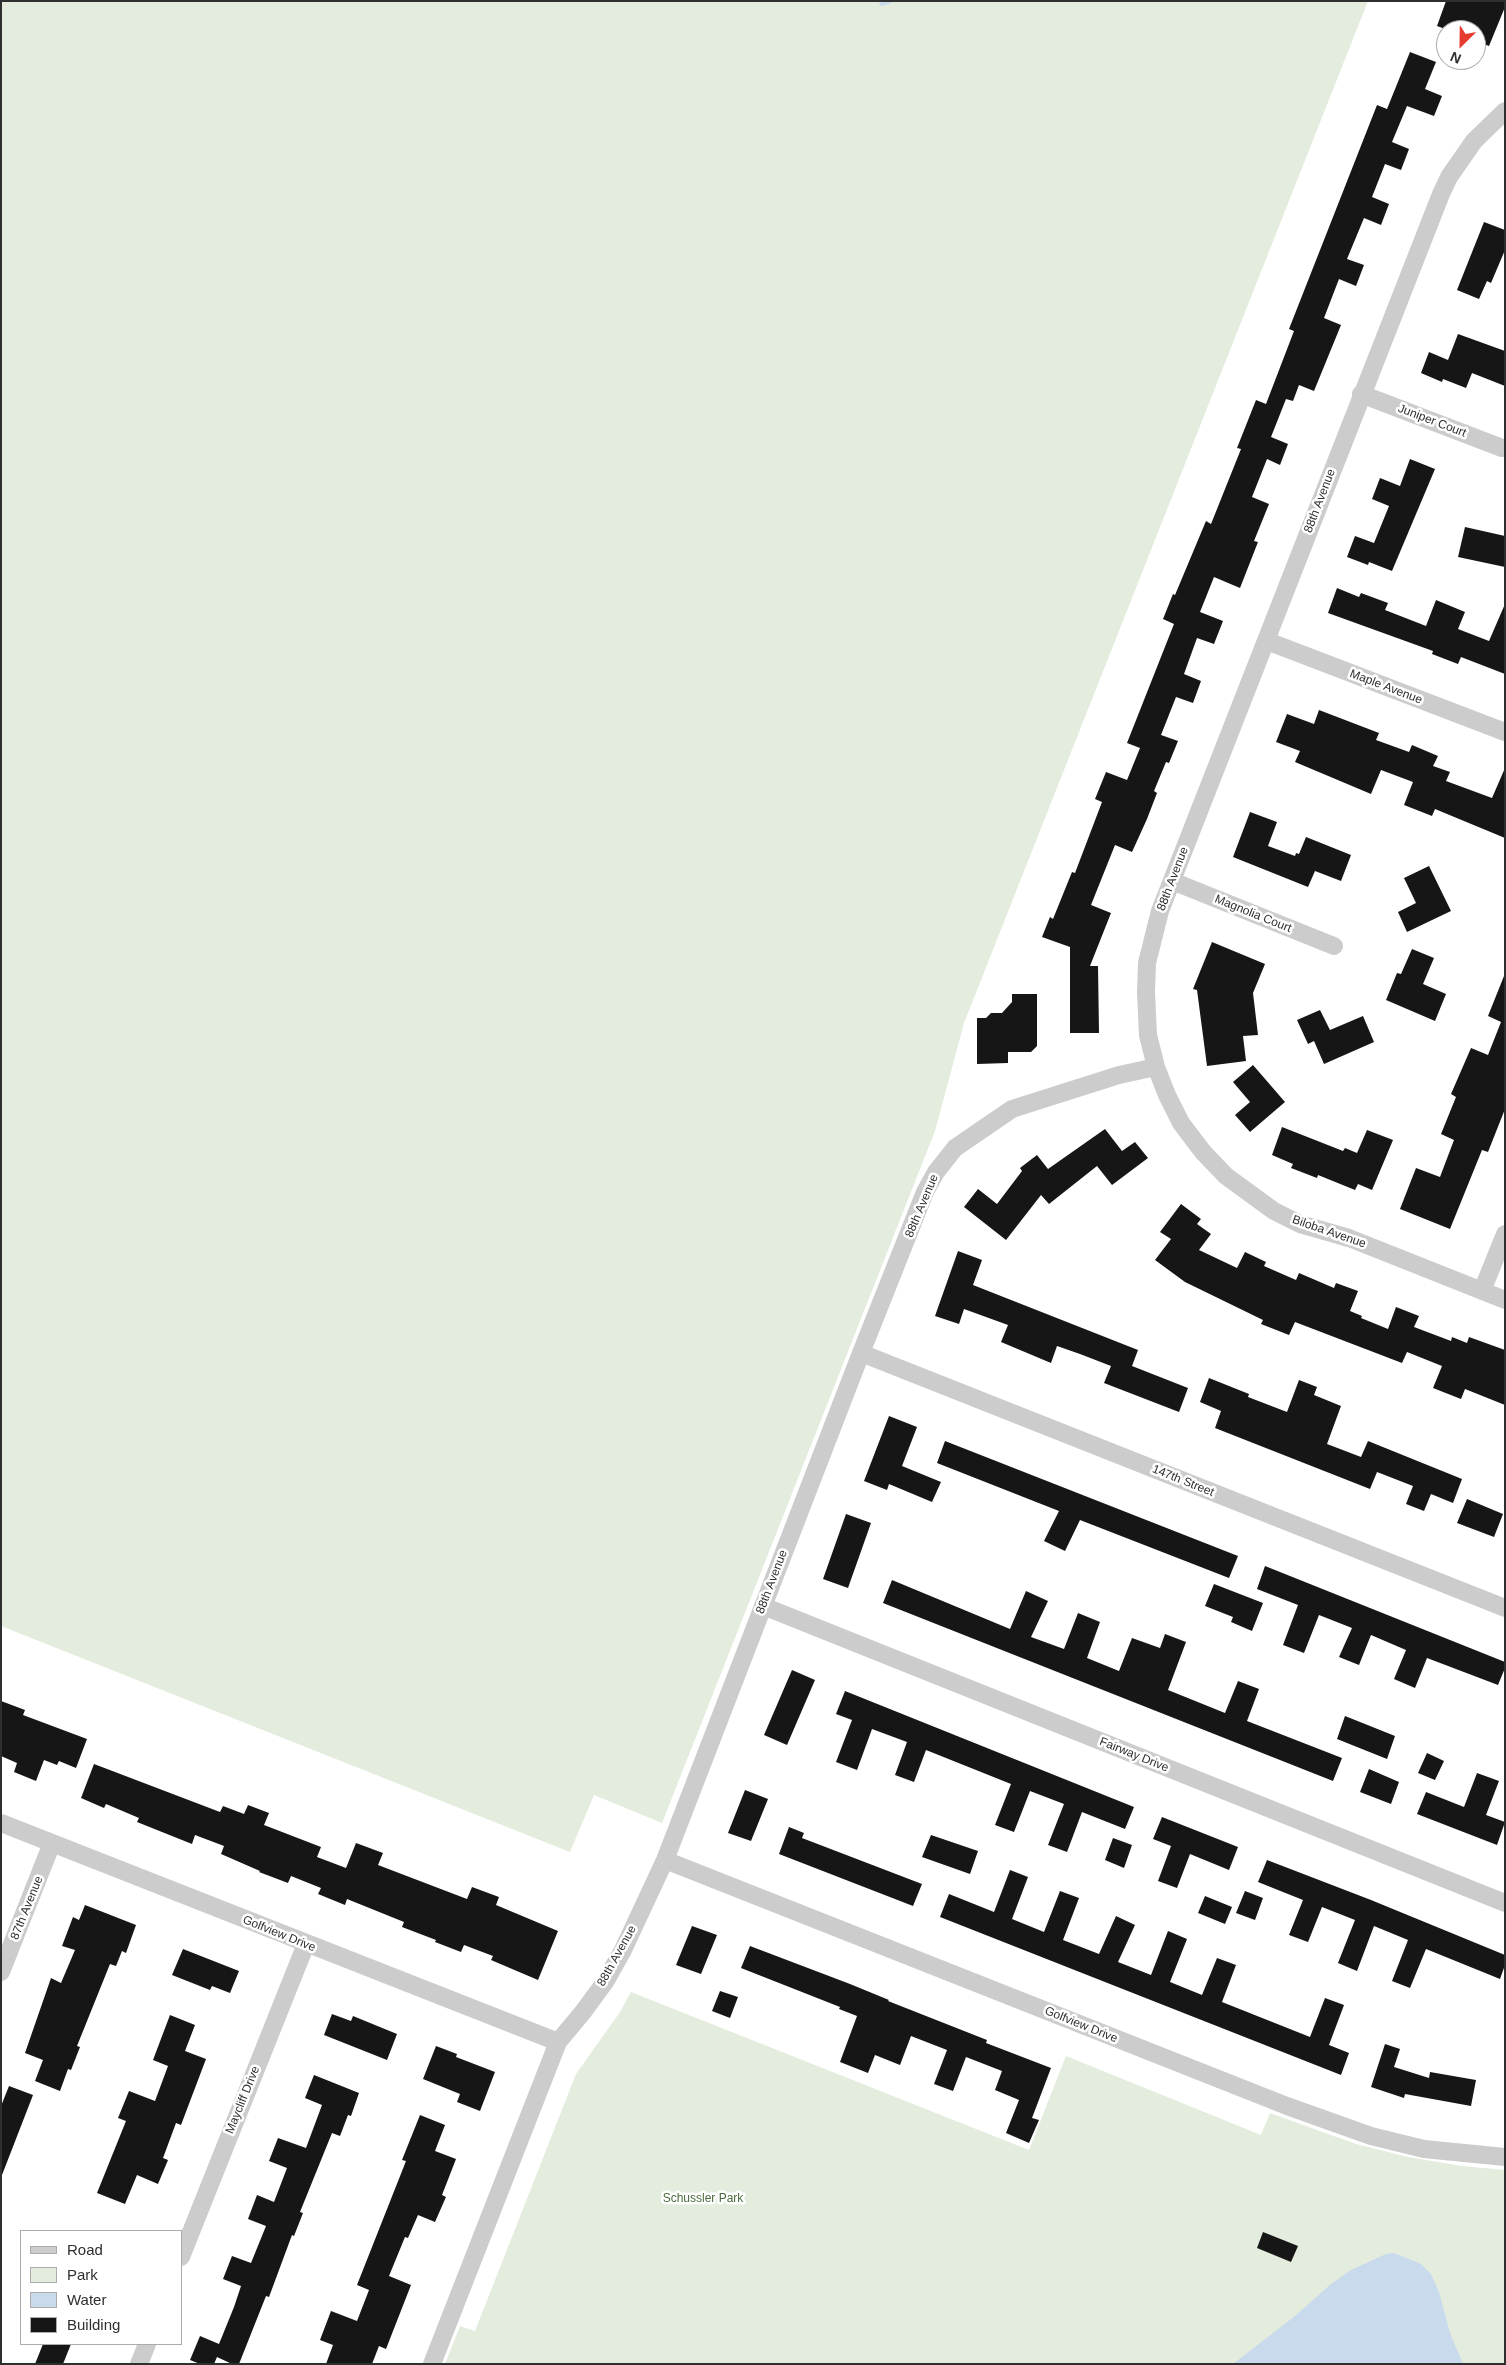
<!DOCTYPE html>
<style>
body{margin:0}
#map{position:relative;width:1506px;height:2365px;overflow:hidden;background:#fff;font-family:Helvetica,sans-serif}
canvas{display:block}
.frame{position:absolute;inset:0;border:2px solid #2f2f2f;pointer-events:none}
.legend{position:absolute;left:20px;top:2230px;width:162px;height:115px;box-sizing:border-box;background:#fff;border:1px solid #acacac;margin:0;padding:6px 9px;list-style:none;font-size:15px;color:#2f2f2f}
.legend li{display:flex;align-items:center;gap:10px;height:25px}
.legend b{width:25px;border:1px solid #acacac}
.north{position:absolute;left:1436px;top:20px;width:50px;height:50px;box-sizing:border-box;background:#fff;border:1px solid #acacac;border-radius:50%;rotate:203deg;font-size:14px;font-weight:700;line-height:20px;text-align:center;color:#2f2f2f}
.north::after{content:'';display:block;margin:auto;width:18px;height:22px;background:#e73b30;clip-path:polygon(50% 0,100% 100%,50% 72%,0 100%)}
</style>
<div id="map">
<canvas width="1506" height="2365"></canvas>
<div class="frame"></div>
<ul class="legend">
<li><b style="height:6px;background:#ccc"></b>Road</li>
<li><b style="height:14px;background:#e3ecdd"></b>Park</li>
<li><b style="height:14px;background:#c9daec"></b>Water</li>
<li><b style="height:14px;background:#161616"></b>Building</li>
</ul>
<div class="north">N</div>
</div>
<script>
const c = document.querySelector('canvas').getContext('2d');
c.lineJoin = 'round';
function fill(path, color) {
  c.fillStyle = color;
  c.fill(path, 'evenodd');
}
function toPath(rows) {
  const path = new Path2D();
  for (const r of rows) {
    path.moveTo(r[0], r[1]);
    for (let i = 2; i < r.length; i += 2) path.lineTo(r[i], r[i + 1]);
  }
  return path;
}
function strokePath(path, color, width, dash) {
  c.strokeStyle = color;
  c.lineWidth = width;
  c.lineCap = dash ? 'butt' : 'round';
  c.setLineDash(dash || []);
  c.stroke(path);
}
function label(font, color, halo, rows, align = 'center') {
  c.font = font + ' Helvetica,sans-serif';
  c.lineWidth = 5;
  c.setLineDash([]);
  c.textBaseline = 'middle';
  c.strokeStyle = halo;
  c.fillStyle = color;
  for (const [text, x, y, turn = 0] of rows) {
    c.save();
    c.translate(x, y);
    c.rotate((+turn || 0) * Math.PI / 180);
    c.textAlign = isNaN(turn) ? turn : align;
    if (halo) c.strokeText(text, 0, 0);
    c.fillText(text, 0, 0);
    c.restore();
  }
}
fill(toPath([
 [1,1,1368,1,964,1023,935,1131,662,1823,594,1795,570,1852,1,1626],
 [631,1992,1029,2150,1066,2056,1261,2135,1270,2113,1356,2144,1408,2157,1462,2166,1505,2170,1505,2364,445,2364,460,2326,475,2331,576,2074,620,2012]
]), '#e3ecdd');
fill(toPath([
 [1394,2253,1421,2264,1431,2274,1439,2292,1450,2333,1463,2364,1233,2364,1295,2316,1331,2284,1351,2270,1386,2254]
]), '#c9daec');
strokePath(toPath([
 [882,3,889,1]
]), '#c9daec', 5.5);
fill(toPath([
 [1446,1,1505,1,1505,7,1489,46,1476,41,1476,30,1448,30,1437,26],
 [1410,52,1436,62,1425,89,1442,96,1434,116,1407,106,1392,142,1409,149,1401,170,1385,164,1372,197,1389,204,1381,225,1364,218,1347,259,1364,265,1356,286,1339,279,1324,318,1341,325,1314,391,1299,385,1293,401,1286,399,1271,437,1288,444,1280,465,1267,459,1252,497,1269,504,1254,541,1258,542,1240,588,1214,577,1200,612,1223,621,1214,644,1197,638,1184,674,1201,681,1193,703,1176,697,1161,735,1178,741,1169,763,1166,762,1154,791,1157,793,1147,819,1132,852,1115,845,1091,905,1111,913,1090,966,1098,966,1099,1033,1070,1033,1070,947,1042,937,1050,917,1053,919,1072,872,1075,873,1102,802,1095,799,1106,772,1127,780,1140,748,1127,743,1174,624,1163,619,1173,594,1175,595,1206,521,1211,524,1241,449,1237,448,1256,400,1266,404,1294,331,1289,329,1377,105,1387,109],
 [1484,222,1505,230,1505,250,1491,283,1487,281,1479,299,1457,290],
 [1458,334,1505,351,1505,386,1472,373,1466,388,1443,379,1442,382,1421,373,1429,352,1448,360],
 [1410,459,1435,469,1392,571,1369,562,1368,565,1347,557,1355,536,1374,543,1389,506,1372,499,1380,478,1400,486],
 [1465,527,1505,536,1505,567,1458,557],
 [1337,588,1359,597,1361,593,1388,603,1385,610,1426,626,1436,600,1465,612,1458,629,1489,641,1505,604,1505,674,1461,657,1458,664,1432,654,1433,651,1328,613],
 [1319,710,1379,733,1376,740,1409,752,1412,745,1438,756,1433,766,1450,772,1446,781,1492,798,1505,768,1505,838,1435,809,1432,816,1404,805,1413,782,1381,770,1371,794,1295,762,1300,751,1276,742,1287,714,1314,724],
 [1250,812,1277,822,1268,846,1295,856,1296,853,1299,854,1306,837,1351,855,1341,881,1315,871,1308,887,1233,857],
 [1429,866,1451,911,1407,932,1398,912,1416,903,1404,878],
 [1212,942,1265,964,1253,993,1258,1035,1243,1036,1246,1061,1207,1066,1197,990,1193,989],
 [1412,949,1434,958,1423,984,1446,994,1435,1021,1386,1000,1397,973,1401,974],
 [1504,976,1505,1109,1488,1152,1482,1150,1450,1229,1400,1209,1416,1168,1440,1177,1454,1140,1441,1134,1456,1097,1451,1094,1471,1048,1488,1055,1501,1022,1488,1016],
 [1012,994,1037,994,1037,1046,1031,1052,1008,1052,1008,1063,977,1064,977,1018,986,1018,991,1013,1002,1013,1012,1002],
 [1320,1010,1330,1030,1363,1016,1374,1042,1324,1064,1314,1041,1308,1044,1297,1020],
 [1253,1065,1285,1102,1250,1132,1235,1115,1250,1102,1233,1082],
 [1282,1127,1343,1151,1345,1148,1357,1153,1367,1130,1393,1140,1372,1190,1358,1184,1355,1190,1318,1175,1317,1178,1291,1168,1293,1164,1272,1155],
 [1105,1129,1122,1151,1135,1142,1148,1158,1112,1185,1097,1166,1049,1204,1041,1195,1006,1240,964,1207,978,1189,997,1204,1022,1171,1020,1168,1037,1155,1048,1169],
 [1181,1204,1201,1219,1197,1224,1211,1234,1199,1250,1237,1268,1245,1252,1266,1262,1264,1266,1296,1280,1299,1273,1334,1288,1336,1283,1358,1291,1350,1311,1362,1316,1361,1318,1388,1329,1396,1307,1419,1316,1414,1327,1451,1341,1452,1337,1467,1343,1469,1337,1505,1350,1505,1405,1465,1389,1461,1399,1433,1388,1442,1366,1407,1352,1402,1363,1295,1322,1289,1335,1261,1324,1263,1320,1185,1282,1155,1260,1171,1239,1160,1232],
 [958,1251,982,1260,973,1285,1138,1350,1132,1366,1188,1388,1179,1412,1104,1383,1111,1366,1080,1354,1057,1346,1051,1363,1001,1342,1008,1325,964,1309,959,1324,935,1316],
 [1209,1378,1249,1394,1248,1397,1287,1412,1299,1380,1317,1387,1314,1395,1341,1406,1327,1444,1361,1457,1368,1441,1462,1479,1453,1503,1431,1494,1424,1511,1406,1504,1413,1486,1377,1472,1370,1489,1215,1428,1221,1411,1200,1402],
 [889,1416,917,1427,902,1466,941,1482,932,1502,889,1484,887,1490,864,1481],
 [945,1441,1238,1556,1229,1578,1080,1520,1065,1551,1044,1541,1059,1511,937,1463],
 [1467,1499,1503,1514,1494,1537,1457,1523],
 [846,1514,871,1523,848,1588,823,1579],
 [1265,1566,1505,1662,1505,1668,1498,1685,1427,1658,1415,1688,1394,1679,1406,1650,1371,1635,1359,1665,1339,1657,1352,1628,1319,1615,1304,1653,1283,1645,1298,1605,1257,1589],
 [892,1580,1010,1629,1026,1591,1048,1601,1031,1637,1064,1649,1078,1613,1100,1622,1087,1658,1119,1671,1132,1638,1160,1648,1165,1634,1186,1642,1168,1690,1225,1713,1238,1681,1259,1689,1247,1721,1342,1758,1333,1781,883,1603],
 [1214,1584,1263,1603,1252,1631,1231,1622,1233,1617,1205,1606],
 [792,1670,815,1680,787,1745,764,1735],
 [845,1691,1134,1807,1125,1829,1082,1812,1067,1852,1048,1845,1064,1804,1030,1791,1014,1832,995,1825,1011,1784,926,1750,914,1782,895,1775,907,1742,872,1729,857,1770,836,1762,852,1720,836,1714],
 [1,1701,25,1710,23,1715,87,1739,76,1768,59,1761,57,1765,44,1760,36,1781,14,1772,17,1763,1,1756],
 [1345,1716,1395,1736,1387,1759,1337,1739],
 [1427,1753,1444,1761,1435,1780,1418,1773],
 [94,1764,220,1812,223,1806,244,1814,248,1805,269,1813,264,1825,321,1847,317,1857,346,1868,356,1843,383,1853,378,1865,467,1899,472,1887,499,1897,496,1905,558,1931,538,1980,491,1960,493,1956,464,1945,461,1952,435,1942,436,1940,402,1927,404,1922,347,1899,345,1905,318,1894,321,1888,291,1876,288,1883,259,1872,260,1871,221,1854,224,1846,195,1835,192,1844,137,1822,139,1818,106,1804,104,1808,81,1798],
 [1369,1769,1399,1782,1391,1804,1360,1792],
 [1477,1773,1499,1781,1486,1815,1505,1822,1497,1845,1417,1814,1426,1792,1464,1807],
 [745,1790,768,1799,751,1841,728,1833],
 [1162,1817,1238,1847,1229,1870,1190,1854,1177,1888,1158,1881,1171,1846,1153,1839],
 [789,1827,804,1833,802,1838,922,1884,913,1906,779,1854],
 [931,1835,978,1851,970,1874,922,1857],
 [1113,1838,1132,1845,1124,1868,1105,1860],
 [1267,1860,1371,1900,1505,1955,1505,1965,1500,1979,1426,1949,1410,1988,1392,1981,1408,1940,1374,1926,1357,1971,1338,1963,1355,1920,1322,1907,1308,1942,1289,1935,1303,1900,1258,1882],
 [1010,1870,1028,1877,1012,1919,1044,1932,1060,1891,1079,1898,1063,1940,1099,1954,1116,1916,1135,1925,1118,1962,1151,1975,1168,1931,1187,1939,1170,1982,1202,1995,1217,1958,1236,1965,1222,2002,1310,2037,1325,1998,1344,2005,1329,2045,1349,2053,1341,2075,940,1917,949,1894,994,1912],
 [1245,1891,1263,1898,1255,1920,1236,1913],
 [1205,1896,1232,1907,1225,1924,1198,1913],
 [85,1905,136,1925,126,1953,122,1951,116,1966,110,1964,77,2046,80,2047,71,2070,68,2069,60,2091,35,2081,43,2060,25,2053,51,1978,61,1983,75,1950,62,1946,73,1917,79,1920],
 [692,1926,717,1935,701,1974,676,1965],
 [750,1946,850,1984,889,2000,888,2001,987,2040,986,2043,1051,2068,1032,2118,1039,2120,1029,2143,1006,2133,1019,2100,995,2090,1002,2071,966,2057,953,2091,934,2084,947,2050,911,2036,900,2065,875,2055,868,2073,840,2062,857,2016,839,2009,840,2007,741,1968],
 [183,1949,239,1971,230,1993,212,1986,210,1990,172,1975],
 [720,1991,738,1997,730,2018,712,2011],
 [332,2014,351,2021,353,2016,397,2034,387,2060,324,2035],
 [170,2015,195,2025,185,2051,206,2059,181,2125,176,2123,163,2158,168,2160,158,2184,137,2175,125,2204,97,2193,126,2121,118,2118,129,2091,155,2101,168,2066,153,2060],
 [1385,2044,1400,2049,1394,2067,1429,2078,1430,2072,1476,2080,1471,2106,1405,2094,1404,2098,1371,2087],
 [436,2046,457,2054,456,2057,495,2072,480,2111,457,2102,460,2094,423,2079],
 [314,2075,359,2093,351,2116,348,2115,340,2136,332,2133,300,2212,303,2213,294,2236,292,2235,269,2297,266,2296,239,2364,232,2364,217,2357,214,2364,200,2364,190,2360,200,2336,219,2344,234,2307,241,2286,223,2279,232,2256,251,2263,266,2226,248,2219,257,2195,274,2202,287,2168,269,2161,278,2138,306,2148,322,2105,305,2098],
 [9,2086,33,2095,2,2175,1,2106],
 [420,2115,445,2125,435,2151,456,2159,442,2195,446,2197,435,2222,418,2215,408,2238,405,2237,389,2276,411,2285,386,2349,379,2346,372,2364,326,2364,333,2345,320,2340,331,2311,357,2321,369,2290,357,2285,406,2161,402,2160],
 [1263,2232,1298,2246,1291,2262,1257,2248],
 [43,2344,71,2344,63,2364,35,2364]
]), '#161616');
strokePath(toPath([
 [1505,111,1474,141,1449,177,1441,194,1160,911,1147,963,1146,992,1148,1035,1156,1067,1167,1095,1181,1123,1203,1152,1226,1176,1274,1211,1300,1224,1349,1238,1505,1300],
 [1361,394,1502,448],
 [1267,641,1505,732],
 [1172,881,1334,946],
 [1482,1291,1505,1234],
 [861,1353,1505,1608],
 [763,1606,1505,1903],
 [1,1823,558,2042],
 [665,1860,1287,2106,1371,2136,1424,2149,1505,2157],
 [1,1972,52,1843],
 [181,2257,306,1944],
 [139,2364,147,2344],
 [432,2364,558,2042,583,2012,605,1982,623,1950,665,1860,861,1353,925,1192,936,1172,955,1148,1012,1109,1119,1075,1156,1067]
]), '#ccc', 18);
label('12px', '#2f2f2f', '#fff', [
 ["Juniper Court",1432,421,21],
 ["88th Avenue",1320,501,-69],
 ["Maple Avenue",1386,687,21],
 ["88th Avenue",1173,879,-69],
 ["Magnolia Court",1253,914,22],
 ["88th Avenue",922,1206,-67],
 ["Biloba Avenue",1329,1232,19],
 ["147th Street",1183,1481,22],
 ["88th Avenue",772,1582,-69],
 ["Fairway Drive",1134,1755,22],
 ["87th Avenue",27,1908,-68],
 ["Golfview Drive",279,1934,22],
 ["88th Avenue",617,1956,-61],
 ["Golfview Drive",1081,2025,22],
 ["Maycliff Drive",243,2100,-68]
]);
label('12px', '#4c6b3c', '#fff', [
 ["Schussler Park",703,2199]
]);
</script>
